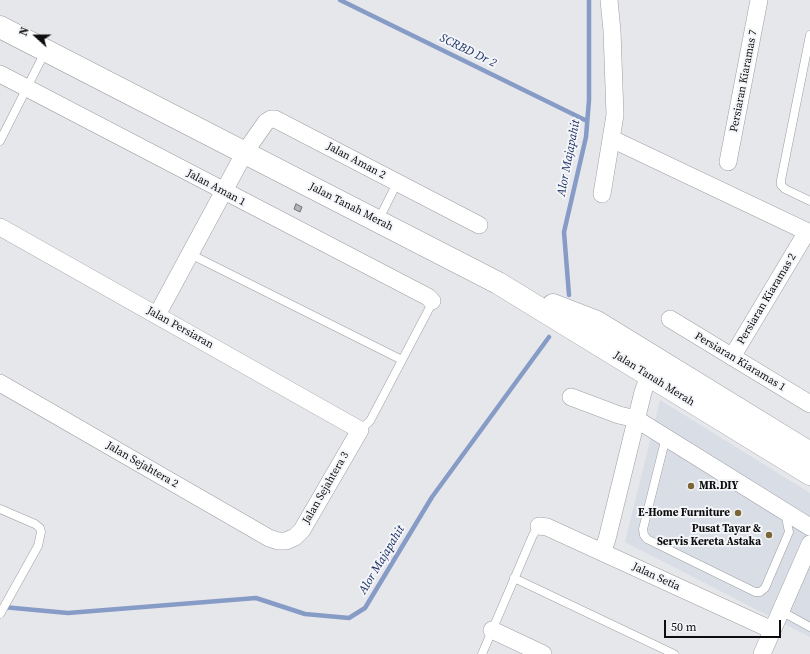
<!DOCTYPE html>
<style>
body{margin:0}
#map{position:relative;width:810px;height:654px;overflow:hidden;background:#e6e7ea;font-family:"Source Serif 4",serif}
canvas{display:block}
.north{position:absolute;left:16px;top:16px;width:40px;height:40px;-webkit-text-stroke:3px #f3f5f8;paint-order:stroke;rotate:291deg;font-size:11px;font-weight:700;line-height:16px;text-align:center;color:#0d0d0e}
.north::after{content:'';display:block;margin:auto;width:14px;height:18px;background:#0d0d0e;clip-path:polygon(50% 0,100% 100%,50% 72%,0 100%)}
.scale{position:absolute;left:664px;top:620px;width:117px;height:18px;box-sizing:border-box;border:2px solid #0d0d0e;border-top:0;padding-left:5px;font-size:12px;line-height:14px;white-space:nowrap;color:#0d0d0e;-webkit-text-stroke:3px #f3f5f8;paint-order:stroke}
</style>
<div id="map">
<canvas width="810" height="654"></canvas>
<div class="north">N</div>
<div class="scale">50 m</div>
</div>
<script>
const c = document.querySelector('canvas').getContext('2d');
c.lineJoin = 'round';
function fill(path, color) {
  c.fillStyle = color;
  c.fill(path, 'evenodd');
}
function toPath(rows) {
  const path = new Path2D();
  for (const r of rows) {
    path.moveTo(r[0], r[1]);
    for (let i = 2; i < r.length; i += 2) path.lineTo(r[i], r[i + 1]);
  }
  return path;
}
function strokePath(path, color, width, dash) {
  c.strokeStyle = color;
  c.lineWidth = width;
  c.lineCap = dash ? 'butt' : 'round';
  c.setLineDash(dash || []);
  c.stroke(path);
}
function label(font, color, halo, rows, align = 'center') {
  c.font = font + ' "Source Serif 4",serif';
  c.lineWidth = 4;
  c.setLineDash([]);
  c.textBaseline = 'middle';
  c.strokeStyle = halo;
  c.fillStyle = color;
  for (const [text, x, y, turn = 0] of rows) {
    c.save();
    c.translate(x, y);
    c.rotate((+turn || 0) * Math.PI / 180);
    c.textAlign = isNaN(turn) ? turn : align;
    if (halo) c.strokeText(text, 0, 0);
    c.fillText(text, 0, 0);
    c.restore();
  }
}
fill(toPath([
 [660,400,810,493,810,637,625,542]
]), '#d8dde6');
strokePath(toPath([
 [340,0,587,121],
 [569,295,564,232,586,137,589,100,589,0],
 [3,607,68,613,256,598,305,614,349,618,365,608,432,497,549,337]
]), '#879bc7', 4.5);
const building = toPath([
 [296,204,302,207,300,212,294,209,296,204]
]);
fill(building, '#b3b4b7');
strokePath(building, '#6f7072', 1);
const lane = toPath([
 [810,35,781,180,781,185,785,189,810,201],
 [0,141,45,52],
 [378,221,397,183],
 [190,254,402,360],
 [360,430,370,421,430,307,432,301],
 [666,437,643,529,644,535,647,539,755,592,760,592,765,588,789,532,785,513],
 [0,509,35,524,40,528,41,532,38,546,0,614],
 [514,578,674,654],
 [781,611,810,627],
 [482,654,533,535,539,526]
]);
const street = toPath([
 [0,74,428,297,432,301],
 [612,139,810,233],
 [728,162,759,0],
 [602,194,615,115,612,31,609,0],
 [0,227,360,430,302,530,295,537,286,541,278,541,269,538,0,383],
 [157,315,245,152,266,122,271,119,275,119,479,225],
 [670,319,810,404],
 [732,357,802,240],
 [571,397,619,415,636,419,810,527],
 [539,526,547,527,772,630],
 [602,552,607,539,643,392,649,376],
 [492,630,543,654],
 [762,654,810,544]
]);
const secondary = toPath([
 [0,27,498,283,810,474],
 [553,305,597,322,810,453]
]);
strokePath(lane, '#9d9ea1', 9);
strokePath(street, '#9d9ea1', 18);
strokePath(secondary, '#9d9ea1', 23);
strokePath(lane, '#fff', 8);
strokePath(street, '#fff', 17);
strokePath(secondary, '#fff', 22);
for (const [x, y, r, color] of [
 [691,486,4,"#7b6635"],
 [738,513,4,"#7b6635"],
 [769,535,4,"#7b6635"]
]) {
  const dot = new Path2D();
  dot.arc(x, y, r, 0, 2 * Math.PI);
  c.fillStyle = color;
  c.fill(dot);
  strokePath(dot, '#f3f5f8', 1.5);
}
label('11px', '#0d0d0e', '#f3f5f8', [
 ["Persiaran Kiaramas 7",744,81,-79],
 ["Jalan Aman 2",356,161,28],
 ["Jalan Aman 1",216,188,28],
 ["Jalan Tanah Merah",351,207,27],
 ["Persiaran Kiaramas 2",767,299,-59],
 ["Jalan Persiaran",180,328,29],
 ["Persiaran Kiaramas 1",740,362,31],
 ["Jalan Tanah Merah",654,379,32],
 ["Jalan Sejahtera 2",142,465,30],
 ["Jalan Sejahtera 3",326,488,-60],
 ["Jalan Setia",656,577,25]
]);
label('bold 11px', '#0d0d0e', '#f3f5f8', [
 ["MR.DIY",699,486,"left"],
 ["E-Home Furniture",730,513],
 ["Pusat Tayar &",761,529],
 ["Servis Kereta Astaka",761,542]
], 'right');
label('italic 12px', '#192d63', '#f3f5f8', [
 ["SCRBD Dr 2",468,51,26],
 ["Alor Majapahit",569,158,-79],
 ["Alor Majapahit",382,560,-59]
]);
</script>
